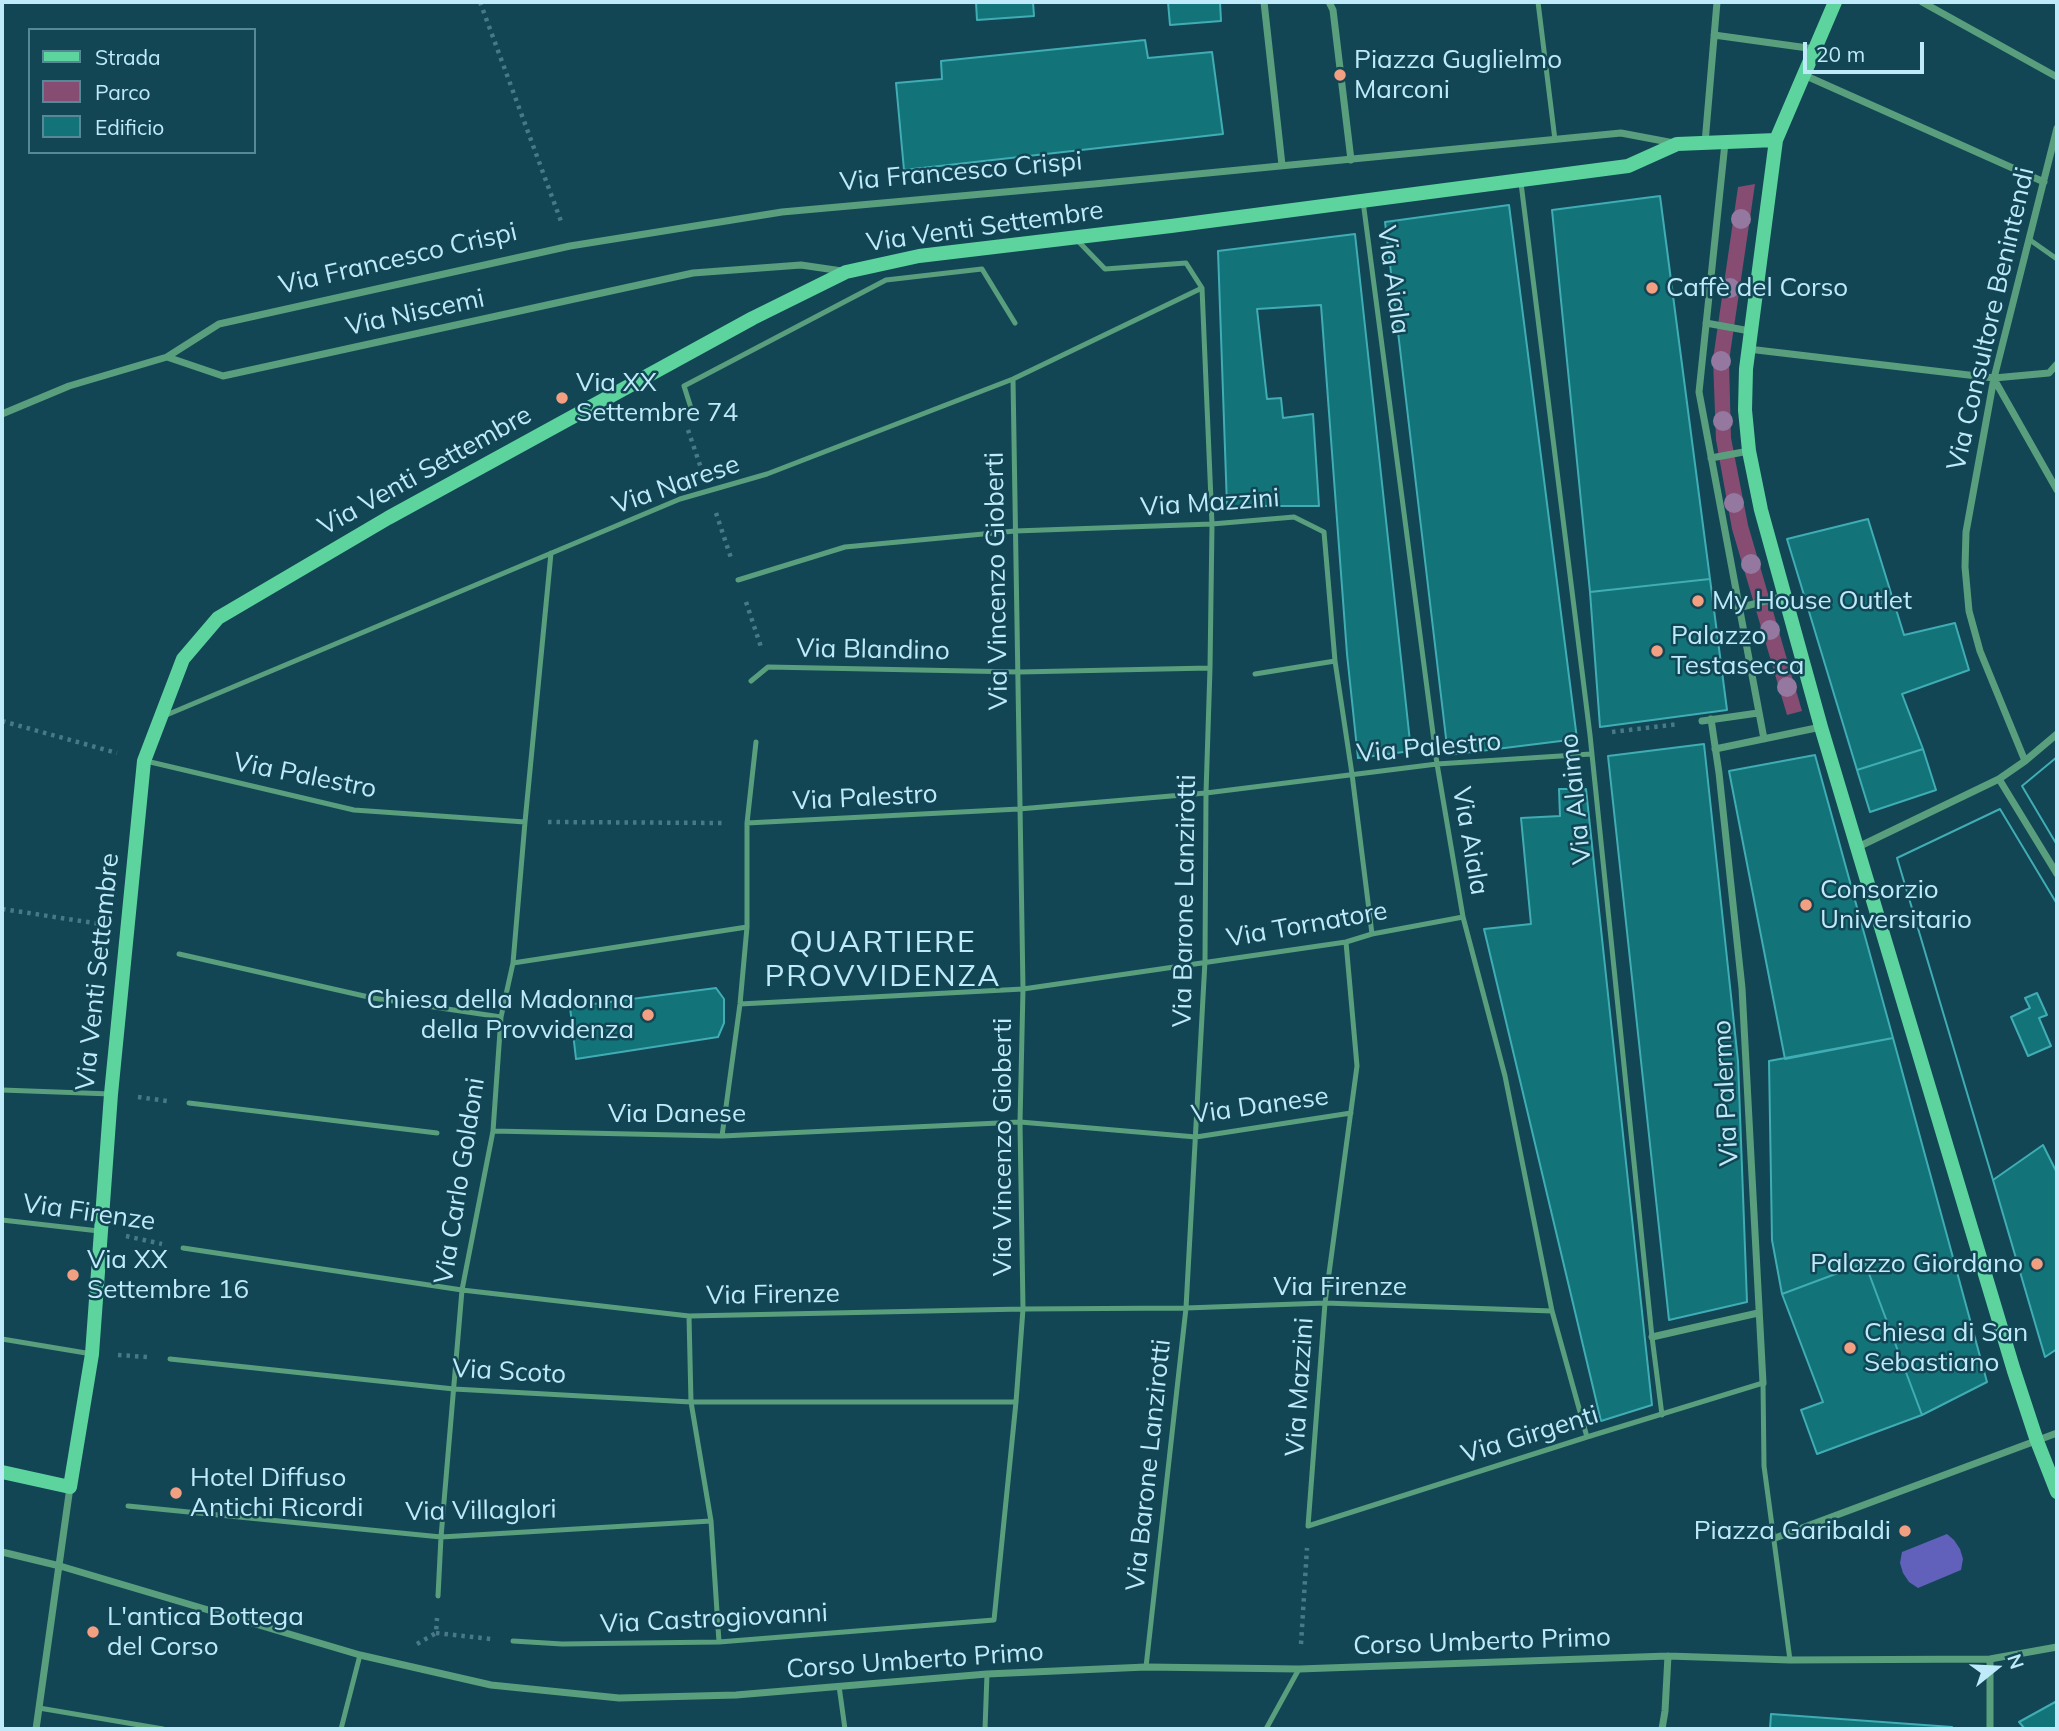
<!DOCTYPE html>
<meta charset="utf-8">
<style>
body{margin:0}
#map{position:relative;width:2059px;height:1731px;overflow:hidden;background:#124655;font-family:Mulish,sans-serif}
canvas{display:block}
.frame{position:absolute;inset:0;border:4px solid #bfeaf9;pointer-events:none}
.legend{position:absolute;left:28px;top:28px;width:228px;height:126px;box-sizing:border-box;background:#124655;border:2px solid #578897;margin:0;padding:9px 12px;list-style:none;font-size:21px;color:#bfeaf9}
.legend li{display:flex;align-items:center;gap:14px;height:35px}
.legend b{width:35px;border:2px solid #578897}
.north{position:absolute;left:1961px;top:1633px;width:70px;height:70px;-webkit-text-stroke:5px #124655;paint-order:stroke;rotate:72deg;font-size:19px;font-weight:700;line-height:28px;text-align:center;color:#bfeaf9}
.north::after{content:'';display:block;margin:auto;width:24px;height:32px;background:#bfeaf9;clip-path:polygon(50% 0,100% 100%,50% 72%,0 100%)}
.scale{position:absolute;left:1803px;top:42px;width:121px;height:32px;box-sizing:border-box;border:4px solid #bfeaf9;border-top:0;padding-left:9px;font-size:21px;line-height:24px;white-space:nowrap;color:#bfeaf9;-webkit-text-stroke:5px #124655;paint-order:stroke}
</style>
<div id="map">
<canvas width="2059" height="1731"></canvas>
<div class="frame"></div>
<ul class="legend">
<li><b style="height:9px;background:#5dd49e"></b>Strada</li>
<li><b style="height:19px;background:#864c72"></b>Parco</li>
<li><b style="height:19px;background:#127479"></b>Edificio</li>
</ul>
<div class="north">N</div>
<div class="scale">20 m</div>
</div>
<script>
const c = document.querySelector('canvas').getContext('2d');
c.lineJoin = 'round';
function fill(path, color) {
  c.fillStyle = color;
  c.fill(path, 'evenodd');
}
function toPath(rows) {
  const path = new Path2D();
  for (const r of rows) {
    path.moveTo(r[0], r[1]);
    for (let i = 2; i < r.length; i += 2) path.lineTo(r[i], r[i + 1]);
  }
  return path;
}
function strokePath(path, color, width, dash) {
  c.strokeStyle = color;
  c.lineWidth = width;
  c.lineCap = dash ? 'butt' : 'round';
  c.setLineDash(dash || []);
  c.stroke(path);
}
function label(font, color, halo, rows, align = 'center') {
  c.font = font + ' Mulish,sans-serif';
  c.lineWidth = 5;
  c.setLineDash([]);
  c.textBaseline = 'middle';
  c.strokeStyle = halo;
  c.fillStyle = color;
  for (const [text, x, y, turn = 0] of rows) {
    c.save();
    c.translate(x, y);
    c.rotate((+turn || 0) * Math.PI / 180);
    c.textAlign = isNaN(turn) ? turn : align;
    if (halo) c.strokeText(text, 0, 0);
    c.fillText(text, 0, 0);
    c.restore();
  }
}
fill(toPath([
 [1755,184,1729,361,1731,438,1748,525,1802,711,1787,715,1732,529,1716,440,1713,359,1738,187]
]), '#864c72');
fill(toPath([
 [1947,1534,1954,1540,1960,1549,1963,1559,1961,1570,1918,1588,1909,1582,1903,1573,1900,1563,1902,1552]
]), '#6160ba');
const building = toPath([
 [976,2,1033,2,1034,16,977,20,976,2],
 [1168,2,1220,2,1221,21,1170,25,1168,2],
 [1145,40,1148,58,1212,52,1223,134,904,170,896,83,942,79,941,61,1145,40],
 [1660,196,1710,579,1590,592,1552,210,1660,196],
 [1509,205,1577,739,1448,755,1385,222,1509,205],
 [1355,234,1411,751,1358,758,1347,654,1321,305,1257,309,1267,399,1281,398,1283,418,1313,414,1319,506,1227,506,1218,251,1355,234],
 [1868,519,1904,635,1955,623,1969,670,1902,694,1923,749,1857,770,1787,539,1868,519],
 [1710,579,1727,710,1600,727,1590,592,1710,579],
 [1704,744,1738,1061,1747,1302,1669,1320,1608,756,1704,744],
 [1923,749,1936,790,1870,812,1857,770,1923,749],
 [1815,755,1893,1038,1785,1059,1729,771,1815,755],
 [2057,757,2057,845,2022,786,2057,757],
 [2057,757,2057,845,2022,786,2057,757],
 [1559,789,1586,789,1652,1405,1601,1421,1484,929,1531,924,1521,818,1560,816,1559,789],
 [2000,809,2057,904,2057,1173,2043,1145,1993,1180,1897,858,2000,809],
 [2037,993,2047,1015,2039,1018,2051,1046,2028,1056,2011,1017,2030,1008,2025,998,2037,993],
 [2000,809,2057,904,2057,1173,2043,1145,1993,1180,1897,858,2000,809],
 [716,988,724,999,724,1023,718,1037,576,1059,570,1007,716,988],
 [1893,1038,1987,1382,1922,1415,1865,1263,1782,1294,1772,1240,1769,1061,1893,1038],
 [2043,1145,2057,1173,2057,1349,2045,1357,1993,1180,2043,1145],
 [1865,1263,1922,1415,1817,1454,1801,1410,1823,1402,1782,1294,1865,1263],
 [2057,1701,2057,1729,2025,1729,2019,1722,2057,1701],
 [1771,1714,1952,1727,1952,1729,1770,1729,1771,1714]
]);
fill(building, '#127479');
strokePath(building, '#40adb4', 2);
strokePath(toPath([
 [480,2,562,224],
 [688,430,701,468],
 [716,513,731,558],
 [746,602,761,647],
 [2,721,117,753],
 [1612,732,1679,724],
 [548,822,725,823],
 [2,909,101,924],
 [138,1097,167,1101],
 [126,1236,162,1244],
 [118,1355,147,1357],
 [436,1633,491,1639],
 [417,1644,436,1633,437,1618],
 [1301,1644,1307,1548]
]), '#487988', 4.5, [3.5, 5]);
strokePath(toPath([
 [1538,2,1555,140],
 [1521,183,1590,735,1652,1337,1662,1415],
 [1363,201,1437,764,1463,917,1505,1076,1552,1311,1587,1437],
 [1077,240,1105,269,1186,263,1202,288,1212,524,1210,668,1206,793,1205,961,1186,1308,1146,1667],
 [2030,240,2057,259],
 [691,408,684,386,886,280,982,269,1015,323],
 [738,580,845,547,1015,531,1212,524,1294,517,1324,532,1335,661,1352,774,1372,934],
 [1255,674,1335,661],
 [751,681,768,667,1019,672,1210,668],
 [164,716,680,499,767,474,1013,379,1202,288],
 [146,761,354,810,525,822],
 [747,823,1019,809,1206,793,1437,764,1591,754],
 [1346,942,1357,1066,1325,1303,1308,1526,1587,1437,1763,1383,1764,1466,1790,1660],
 [179,954,373,998,501,1017],
 [513,963,747,927],
 [740,1004,1023,989,1346,942,1372,934,1463,917],
 [2,1090,111,1094],
 [189,1103,437,1133],
 [493,1131,722,1136,1020,1122,1196,1137,1351,1113],
 [722,1136,740,1004,747,927,747,823,756,742],
 [2,1220,99,1231],
 [183,1248,462,1290,689,1316,1023,1309,1186,1308,1325,1303,1552,1311],
 [689,1316,691,1402,711,1521,719,1642],
 [2,1339,92,1354],
 [170,1359,454,1389,691,1402,1016,1402],
 [128,1506,441,1537,711,1521],
 [438,1596,441,1537,462,1290,493,1131,501,1017,513,963,525,822,551,553],
 [513,1641,562,1644,719,1642,994,1620,1016,1402,1023,1309,1020,1122,1023,989,1013,379],
 [839,1686,845,1729],
 [39,1708,163,1729],
 [341,1729,360,1655],
 [985,1729,987,1674],
 [1266,1729,1299,1669]
]), '#599f7d', 5);
strokePath(toPath([
 [1264,2,1282,165],
 [1329,2,1333,10,1351,160],
 [1922,2,2057,77],
 [1714,35,1815,49],
 [1804,75,2044,182],
 [1705,143,1717,2],
 [1725,143,1699,392,1764,739],
 [1706,323,1750,331],
 [1748,349,1994,378,2049,373,2057,364],
 [167,357,219,324,570,246,782,212,1094,184,1621,133,1674,143],
 [1994,379,2057,490],
 [2,414,69,386,167,357,223,376,693,273,801,265,842,271],
 [1711,458,1749,451],
 [1738,608,1785,596],
 [1711,719,1719,773,1742,988,1763,1383],
 [1702,721,1758,713],
 [1715,749,1821,727],
 [2025,761,1980,651,1969,611,1965,567,1966,532,1994,378,2057,128],
 [1999,779,2057,874],
 [1858,847,1999,779,2025,761,2057,734],
 [1652,1337,1758,1313],
 [1775,1538,2057,1433],
 [2,1552,60,1566,360,1655,491,1685,619,1698,736,1695,987,1674,1146,1667,1299,1669,1668,1656,1790,1660,1990,1659,2057,1647],
 [36,1729,70,1487],
 [1662,1729,1665,1711,1668,1656],
 [1990,1729,1990,1659]
]), '#599f7d', 7);
strokePath(toPath([
 [1835,2,1776,140,1746,369,1745,410,1749,451,1761,510,1821,727,2014,1371,2037,1441,2057,1492],
 [2,1472,70,1487,92,1354,111,1094,144,761,183,659,218,618,388,518,753,318,846,272,919,256,1171,226,1628,166,1677,144,1776,140]
]), '#5dd49e', 14);
c.fillStyle = '#9478a0';
for (const [x, y] of [
 [1741,219],
 [1730,288],
 [1721,361],
 [1723,421],
 [1734,503],
 [1751,564],
 [1770,630],
 [1787,687]
]) {
  c.beginPath();
  c.arc(x, y, 10, 0, 2 * Math.PI);
  c.fill();
}
for (const [x, y, r, color] of [
 [1340,75,7,"#f2a081"],
 [1652,288,7,"#f2a081"],
 [562,398,7,"#f2a081"],
 [1698,601,7,"#f2a081"],
 [1657,651,7,"#f2a081"],
 [1806,905,7,"#f2a081"],
 [648,1015,7,"#f2a081"],
 [2037,1264,7,"#f2a081"],
 [73,1275,7,"#f2a081"],
 [1850,1348,7,"#f2a081"],
 [176,1493,7,"#f2a081"],
 [1905,1531,7,"#f2a081"],
 [93,1632,7,"#f2a081"]
]) {
  const dot = new Path2D();
  dot.arc(x, y, r, 0, 2 * Math.PI);
  c.fillStyle = color;
  c.fill(dot);
  strokePath(dot, '#124655', 2.5);
}
label('26px', '#bfeaf9', '#124655', [
 ["Piazza Guglielmo",1354,60],
 ["Marconi",1354,90],
 ["Caffè del Corso",1666,288],
 ["Via XX",576,383],
 ["Settembre 74",576,413],
 ["My House Outlet",1712,601],
 ["Palazzo",1671,636],
 ["Testasecca",1671,666],
 ["Consorzio",1820,890],
 ["Universitario",1820,920],
 ["Chiesa della Madonna",634,1000,"right"],
 ["della Provvidenza",634,1030,"right"],
 ["Via XX",87,1260],
 ["Settembre 16",87,1290],
 ["Palazzo Giordano",2023,1264,"right"],
 ["Chiesa di San",1864,1333],
 ["Sebastiano",1864,1363],
 ["Hotel Diffuso",190,1478],
 ["Antichi Ricordi",190,1508],
 ["Piazza Garibaldi",1891,1531,"right"],
 ["L'antica Bottega",107,1617],
 ["del Corso",107,1647]
], 'left');
label('26px', '#bfeaf9', '#124655', [
 ["Via Francesco Crispi",961,172,-5],
 ["Via Venti Settembre",985,227,-8],
 ["Via Francesco Crispi",398,259,-13],
 ["Via Aiala",1393,280,82],
 ["Via Niscemi",415,313,-12],
 ["Via Consultore Benintendi",1991,319,-77],
 ["Via Venti Settembre",425,471,-29],
 ["Via Narese",676,485,-19],
 ["Via Mazzini",1210,503,-4],
 ["Via Vincenzo Gioberti",997,581,-91],
 ["Via Blandino",873,650,1],
 ["Via Palestro",1429,748,-5],
 ["Via Palestro",305,776,11],
 ["Via Palestro",865,798,-3],
 ["Via Alaimo",1576,799,-96],
 ["Via Aiala",1470,841,80],
 ["Via Barone Lanzirotti",1185,901,-89],
 ["Via Tornatore",1307,925,-10],
 ["Via Venti Settembre",98,972,-84],
 ["Via Palermo",1726,1093,-93],
 ["Via Danese",1260,1106,-8],
 ["Via Danese",677,1114],
 ["Via Vincenzo Gioberti",1003,1147,-90],
 ["Via Carlo Goldoni",460,1181,-81],
 ["Via Firenze",89,1213,8],
 ["Via Firenze",1340,1287],
 ["Via Firenze",773,1295,-1],
 ["Via Scoto",509,1372,3],
 ["Via Mazzini",1300,1387,-86],
 ["Via Girgenti",1530,1435,-17],
 ["Via Barone Lanzirotti",1149,1465,-84],
 ["Via Villaglori",481,1511,-1],
 ["Via Castrogiovanni",714,1619,-3],
 ["Corso Umberto Primo",1482,1642,-2],
 ["Corso Umberto Primo",915,1661,-4]
]);
c.letterSpacing = '2px';
label('30px', '#bfeaf9', '#124655', [
 ["QUARTIERE",883,943],
 ["PROVVIDENZA",883,977]
]);
c.letterSpacing = '0px';
</script>
